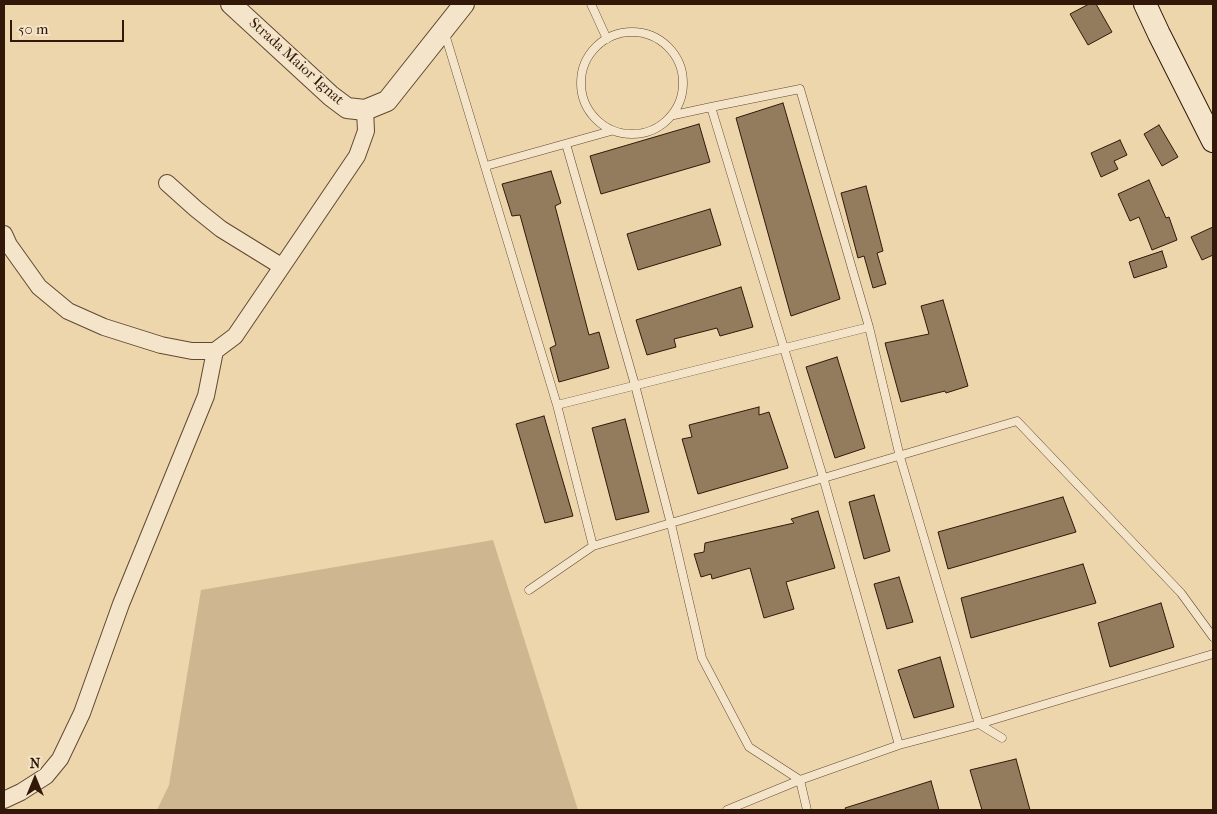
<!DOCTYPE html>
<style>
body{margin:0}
#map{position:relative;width:1217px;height:814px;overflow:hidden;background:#eed6ac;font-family:"IM FELL French Canon",serif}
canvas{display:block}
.frame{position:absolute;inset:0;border:5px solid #311809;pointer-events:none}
.north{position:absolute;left:10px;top:754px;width:50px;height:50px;-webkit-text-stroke:4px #f4e4c9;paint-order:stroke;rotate:0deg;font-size:14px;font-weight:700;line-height:20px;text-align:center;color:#311809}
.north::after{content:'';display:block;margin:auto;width:18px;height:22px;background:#311809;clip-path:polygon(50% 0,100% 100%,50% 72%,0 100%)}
.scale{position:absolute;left:10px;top:20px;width:114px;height:22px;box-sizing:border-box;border:2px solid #311809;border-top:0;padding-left:6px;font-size:15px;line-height:18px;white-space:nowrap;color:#311809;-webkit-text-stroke:4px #f4e4c9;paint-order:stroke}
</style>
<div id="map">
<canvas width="1217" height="814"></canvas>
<div class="frame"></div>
<div class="north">N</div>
<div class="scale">50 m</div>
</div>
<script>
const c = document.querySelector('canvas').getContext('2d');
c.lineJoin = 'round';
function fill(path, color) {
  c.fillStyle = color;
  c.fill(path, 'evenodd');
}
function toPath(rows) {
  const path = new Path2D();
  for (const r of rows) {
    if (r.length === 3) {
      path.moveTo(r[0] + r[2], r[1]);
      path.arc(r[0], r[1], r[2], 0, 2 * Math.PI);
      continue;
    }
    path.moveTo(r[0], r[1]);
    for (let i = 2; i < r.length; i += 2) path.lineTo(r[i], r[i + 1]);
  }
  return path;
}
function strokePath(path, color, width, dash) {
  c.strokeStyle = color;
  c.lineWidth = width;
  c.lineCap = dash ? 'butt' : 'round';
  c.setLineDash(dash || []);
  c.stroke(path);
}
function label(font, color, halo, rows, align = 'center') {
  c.font = font + ' "IM FELL French Canon",serif';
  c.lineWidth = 4;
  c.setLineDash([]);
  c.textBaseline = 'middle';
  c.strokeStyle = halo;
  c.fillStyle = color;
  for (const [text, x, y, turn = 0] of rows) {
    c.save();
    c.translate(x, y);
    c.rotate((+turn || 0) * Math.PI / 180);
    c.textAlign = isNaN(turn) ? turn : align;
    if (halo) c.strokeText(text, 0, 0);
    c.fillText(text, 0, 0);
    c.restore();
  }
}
fill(toPath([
 [493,540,578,810,157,810,169,785,201,590]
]), '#ceb690');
const building = toPath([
 [1089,4,1096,4,1112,32,1088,45,1070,14,1089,4],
 [783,103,840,299,791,316,736,118,783,103],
 [699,124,710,162,601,194,590,156,699,124],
 [1159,125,1178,157,1162,166,1144,134,1159,125],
 [1120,140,1127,155,1114,161,1118,169,1101,177,1091,153,1120,140],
 [551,171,561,203,555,206,589,335,599,332,609,368,559,382,550,348,556,345,520,215,512,216,502,184,551,171],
 [1149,180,1166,218,1169,217,1177,240,1152,250,1139,217,1130,221,1118,194,1149,180],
 [866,186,883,251,877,253,886,284,873,288,864,256,858,258,841,193,866,186],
 [710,209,721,245,638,270,627,234,710,209],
 [1213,227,1213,255,1202,260,1191,237,1213,227],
 [1162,251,1167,267,1134,278,1129,262,1162,251],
 [741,287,753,327,720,336,717,328,674,339,676,347,647,355,636,320,741,287],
 [943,300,968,386,946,393,945,391,901,402,885,343,929,334,921,306,943,300],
 [837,357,865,448,835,458,806,367,837,357],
 [759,407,759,415,769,412,788,468,698,494,682,439,692,437,689,425,759,407],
 [544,416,573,516,545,523,516,424,544,416],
 [625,419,649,512,616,520,592,428,625,419],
 [874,495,890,551,864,559,849,502,874,495],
 [1063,497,1076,532,948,569,938,532,1063,497],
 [818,511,835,568,786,582,794,609,764,618,750,568,712,579,711,574,701,577,694,554,704,552,705,543,794,523,791,519,818,511],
 [1083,564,1096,603,971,638,961,598,1083,564],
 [899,577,913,622,887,629,874,584,899,577],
 [1161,603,1174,647,1110,667,1098,623,1161,603],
 [940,657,954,707,914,718,898,670,940,657],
 [1016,759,1030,810,982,810,970,770,1016,759],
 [931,781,939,810,846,810,845,808,931,781]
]);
fill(building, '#937b5e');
strokePath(building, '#311809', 1);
const service = toPath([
 [591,4,607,39],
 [632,83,51],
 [445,34,557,405,593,546],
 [711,107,800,89,869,327,900,457,979,724,1002,738],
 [674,115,711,107,823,477,899,745],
 [566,144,635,385,671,524,702,658,749,747,800,780,807,810],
 [486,166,611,131],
 [557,405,869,327],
 [529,590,593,546,1017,421,1181,593,1213,637],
 [727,810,800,780,899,745,979,724,1213,654]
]);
const minor = toPath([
 [167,183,196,209,221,229,281,266],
 [4,234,9,245,39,287,68,311,104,327,161,345,192,351,215,351,235,336,357,156,366,131,365,110],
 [4,800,21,792,46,776,60,759,82,713,121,604,206,396,215,351]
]);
const tertiary = toPath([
 [231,4,331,96,347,108,365,110,387,101,464,4]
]);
const secondary = toPath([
 [1145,4,1159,34,1213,141]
]);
strokePath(service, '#604832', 9);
strokePath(minor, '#604832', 18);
strokePath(tertiary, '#604832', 22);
strokePath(secondary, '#311809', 24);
strokePath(service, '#f4e4c9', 8);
strokePath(minor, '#f4e4c9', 16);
strokePath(tertiary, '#f4e4c9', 20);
strokePath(secondary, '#f4e4c9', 22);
label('15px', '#311809', '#f4e4c9', [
 ["Strada Maior Ignat",296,62,42]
]);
</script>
